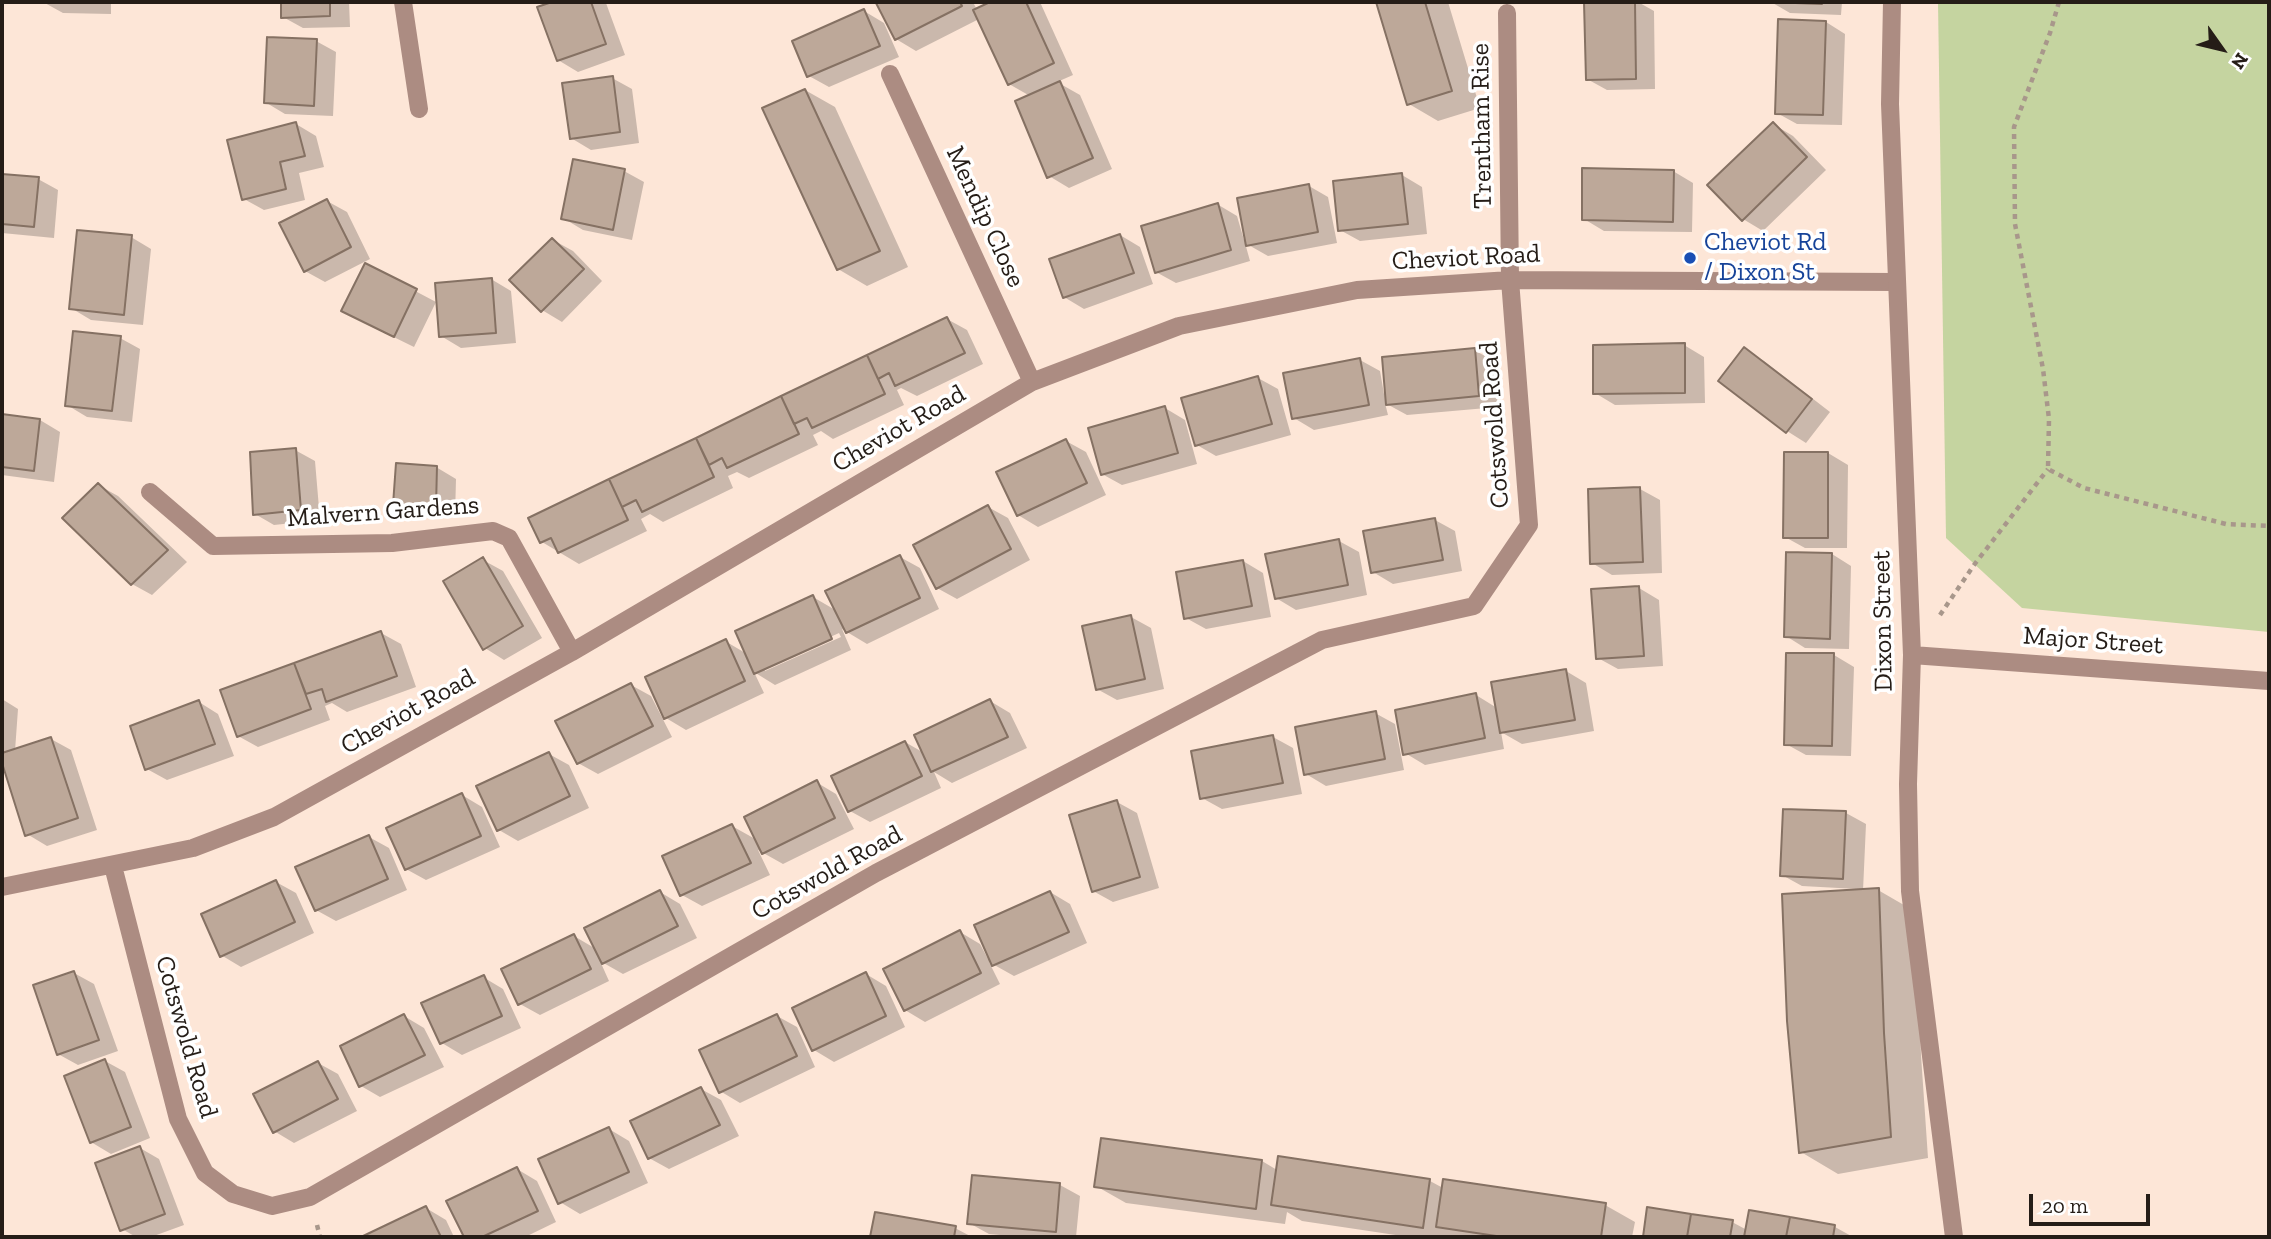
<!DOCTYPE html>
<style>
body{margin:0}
#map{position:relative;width:2271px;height:1239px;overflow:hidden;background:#fde6d7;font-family:"Zilla Slab",serif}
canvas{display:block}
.frame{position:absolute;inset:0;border:4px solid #251d17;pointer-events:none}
.north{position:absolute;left:2187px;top:14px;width:70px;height:70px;-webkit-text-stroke:5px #fff;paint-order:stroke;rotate:124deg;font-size:19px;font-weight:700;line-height:28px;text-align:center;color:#251d17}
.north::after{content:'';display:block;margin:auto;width:24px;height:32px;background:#251d17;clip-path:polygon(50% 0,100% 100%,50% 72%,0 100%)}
.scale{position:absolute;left:2029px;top:1194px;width:121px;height:32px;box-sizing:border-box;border:4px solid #251d17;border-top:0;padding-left:9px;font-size:21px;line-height:24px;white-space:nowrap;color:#251d17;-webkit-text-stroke:5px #fff;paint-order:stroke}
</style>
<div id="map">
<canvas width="2271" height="1239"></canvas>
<div class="frame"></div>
<div class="north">N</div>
<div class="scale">20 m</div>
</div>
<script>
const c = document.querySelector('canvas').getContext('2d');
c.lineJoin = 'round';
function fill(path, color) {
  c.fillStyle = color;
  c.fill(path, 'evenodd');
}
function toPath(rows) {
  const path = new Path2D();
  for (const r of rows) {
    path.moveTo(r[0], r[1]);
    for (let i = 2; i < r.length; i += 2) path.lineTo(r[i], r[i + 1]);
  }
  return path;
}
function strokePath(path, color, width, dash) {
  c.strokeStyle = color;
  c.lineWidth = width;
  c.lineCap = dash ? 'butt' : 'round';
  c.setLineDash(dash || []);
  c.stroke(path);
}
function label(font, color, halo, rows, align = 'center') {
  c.font = font + ' "Zilla Slab",serif';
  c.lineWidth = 7;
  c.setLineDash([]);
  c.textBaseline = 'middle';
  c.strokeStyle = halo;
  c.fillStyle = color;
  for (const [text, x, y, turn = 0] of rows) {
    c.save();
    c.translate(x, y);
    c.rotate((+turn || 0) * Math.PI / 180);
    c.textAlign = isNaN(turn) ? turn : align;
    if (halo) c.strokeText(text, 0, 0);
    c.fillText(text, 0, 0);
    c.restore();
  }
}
fill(toPath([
 [1938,2,2269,2,2269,632,2022,608,1946,538]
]), '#c5d4a0');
fill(toPath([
 [43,2,111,2,111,14,63,13],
 [283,2,349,2,350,27,303,28,283,17],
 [557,2,606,3,625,55,578,72,558,60,540,8],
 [884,2,973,2,977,10,994,2,1040,2,1073,75,1057,82,1080,95,1112,169,1069,188,1049,176,1030,96,1009,84,979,19,916,51,896,39,879,4],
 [1378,2,1448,2,1480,108,1438,121,1409,104],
 [1586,2,1638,2,1654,11,1655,89,1607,90,1587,79],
 [1771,2,1842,2,1841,15,1790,13],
 [864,11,884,23,899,57,829,87,809,76],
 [1826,22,1845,34,1842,125,1797,124,1777,113],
 [316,41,336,52,333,116,285,114,265,102],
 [612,78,632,89,639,143,591,150,571,138],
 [805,90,835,107,908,267,867,286,838,269],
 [296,124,316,136,324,167,299,173,305,200,264,210,244,199],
 [1773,124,1793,136,1826,170,1763,231,1743,219],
 [624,171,644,182,632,240,583,230,563,218],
 [1673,171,1693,183,1692,232,1604,231,1584,219],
 [1402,175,1422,187,1427,234,1360,241,1340,230],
 [2,176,38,179,58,190,54,238,2,233],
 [1309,186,1328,197,1337,243,1268,256,1245,243,1250,261,1176,283,1156,272,1217,204,1237,216,1244,240],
 [327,201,347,212,370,259,325,282,305,271],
 [1120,235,1140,247,1153,284,1084,309,1064,297],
 [131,237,151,249,143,325,91,320,71,308],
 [553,240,573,251,602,281,562,322,542,310],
 [366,265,436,302,414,347,363,322],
 [491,279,511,291,516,343,461,348,441,336],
 [947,319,967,330,983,364,917,396,901,388,897,390,904,405,833,439,821,431,813,435,818,445,749,478,737,472,728,476,733,488,663,522,650,514,641,519,647,531,579,564,542,542,530,519],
 [120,338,140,349,132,422,87,417,67,405],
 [1684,345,1704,357,1705,403,1615,405,1595,393],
 [1474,350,1494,361,1498,407,1407,415,1385,403,1388,415,1314,430,1294,418,1360,360,1380,371,1384,394],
 [1745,350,1764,361,1830,412,1806,443,1787,431],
 [1258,378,1278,389,1291,435,1216,456,1197,445],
 [1165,408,1185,420,1197,464,1122,485,1102,474],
 [2,416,40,420,60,432,54,482,2,475],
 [1066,441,1086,452,1106,495,1038,527,1018,515],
 [295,450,315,461,320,520,274,525,255,514],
 [1786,453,1828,453,1848,465,1847,548,1805,548,1785,537],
 [436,467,456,479,455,517,415,516,395,504],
 [98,485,118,496,187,562,152,595,132,584],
 [1640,489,1660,500,1662,573,1612,575,1592,563],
 [988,507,1008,518,1030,560,957,599,937,588],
 [1435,520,1455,531,1462,571,1393,584,1373,572],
 [1339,541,1359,552,1367,595,1296,610,1276,598],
 [1832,554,1851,566,1849,649,1805,648,1786,636],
 [900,557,920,568,939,609,867,644,842,629,851,650,775,685,754,672,764,693,686,730,666,718,725,641,747,654,813,597,837,611],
 [839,633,841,637,765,671,765,667],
 [483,560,503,571,542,638,504,660,485,648],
 [1243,561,1263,573,1271,617,1206,629,1186,618],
 [1639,588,1659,600,1663,666,1618,669,1598,658],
 [1131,617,1151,628,1164,689,1117,700,1097,689],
 [381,633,401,644,416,687,347,712,332,703,325,706,330,720,258,747,238,736,222,691],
 [1834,655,1854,667,1851,756,1806,755,1786,744],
 [1566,671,1586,683,1594,731,1522,744,1501,732,1504,749,1425,765,1405,753,1476,695,1497,708],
 [631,685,651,696,672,737,598,774,578,763],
 [2,699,18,709,15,751,51,739,71,750,97,830,47,846,27,834,2,757],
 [990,701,1010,713,1027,748,952,783,934,772,941,788,870,822,850,811,905,742,924,753],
 [199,702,218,714,234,756,167,780,147,769],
 [1375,713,1395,724,1404,770,1326,786,1306,774],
 [1273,737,1293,748,1302,794,1222,809,1202,798],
 [549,754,569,765,589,808,518,841,499,830],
 [816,782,836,794,854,829,783,864,758,850,770,875,702,906,682,895,732,826,757,840],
 [462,795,482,807,500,847,426,880,406,869],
 [1117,802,1137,813,1159,888,1113,902,1093,891],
 [1846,813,1866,824,1863,891,1878,890,1916,912,1921,1055,1928,1158,1838,1174,1801,1152,1857,889,1802,886,1782,875],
 [369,837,389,848,407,890,336,921,316,910],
 [276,882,296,893,314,933,241,967,221,955],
 [660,892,680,904,697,938,623,974,600,961,609,981,540,1015,520,1004,574,936,596,949],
 [1050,892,1070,904,1087,943,1014,976,989,962,1000,984,925,1022,905,1010,960,932,980,944,988,959],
 [74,973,94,984,118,1051,78,1065,58,1054],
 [866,974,886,986,905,1027,834,1062,814,1050,794,1009],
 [483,977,503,989,521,1028,462,1055,442,1043],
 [404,1016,424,1028,444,1067,380,1097,361,1086],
 [777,1016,797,1027,815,1067,740,1103,720,1091],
 [105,1061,125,1072,150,1138,111,1154,91,1142],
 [318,1063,338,1074,357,1111,294,1143,274,1131],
 [701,1089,721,1100,739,1136,669,1169,649,1158],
 [609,1129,629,1141,648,1183,580,1214,560,1202],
 [140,1148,159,1159,184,1225,151,1237,136,1237,122,1229],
 [1279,1158,1430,1181,1443,1188,1605,1205,1635,1222,1632,1237,1409,1237,1302,1221,1287,1212,1285,1224,1126,1203,1096,1186,1262,1161,1277,1170],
 [517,1169,537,1181,556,1222,525,1237,466,1237,449,1202],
 [1060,1185,1080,1196,1076,1237,1022,1237,989,1234,969,1223],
 [426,1208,446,1220,454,1237,365,1237],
 [1648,1209,1732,1222,1747,1230,1750,1212,1835,1227,1853,1237,1644,1237],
 [876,1214,955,1228,972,1237,872,1237]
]), '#0003');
const building = toPath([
 [281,2,330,2,330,16,281,18,281,2],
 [552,2,591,2,606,44,557,61,537,7,552,2],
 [880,2,960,2,962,6,895,40,876,3,880,2],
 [990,2,1026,2,1054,63,1008,85,973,10,990,2],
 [1376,2,1425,2,1452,91,1407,105,1376,2],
 [1584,2,1635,2,1636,79,1586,80,1584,2],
 [1768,2,1822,2,1822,4,1768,2],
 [864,9,880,46,807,77,792,41,864,9],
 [1778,19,1826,21,1823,115,1775,114,1778,19],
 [267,37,317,39,314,106,264,103,267,37],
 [613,76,620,132,570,139,562,83,613,76],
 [1060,81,1093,158,1047,178,1015,101,1060,81],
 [805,89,880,251,837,270,762,108,805,89],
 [296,122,305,156,280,162,286,189,242,200,227,140,296,122],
 [1773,122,1807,157,1742,221,1707,185,1773,122],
 [573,159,625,169,613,230,561,219,573,159],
 [1582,168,1674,170,1673,222,1582,220,1582,168],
 [1402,173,1408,224,1338,231,1333,181,1402,173],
 [2,174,39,177,34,227,2,224,2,174],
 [1309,184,1318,232,1246,246,1237,198,1309,184],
 [327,199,351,247,304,272,279,223,327,199],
 [1218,203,1231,250,1155,273,1141,226,1218,203],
 [77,230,132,235,124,315,69,309,77,230],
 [1120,234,1134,273,1063,298,1049,259,1120,234],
 [552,238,584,269,541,312,509,280,552,238],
 [365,263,417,289,394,337,341,311,365,263],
 [492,278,496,333,439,337,435,283,492,278],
 [947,317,965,353,895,386,889,373,878,379,867,355,947,317],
 [73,331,121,336,112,411,65,406,73,331],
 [1685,343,1685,393,1593,394,1593,345,1685,343],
 [1744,347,1812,399,1786,433,1718,381,1744,347],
 [1475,348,1479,396,1386,405,1382,357,1475,348],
 [867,355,885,394,812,428,807,418,794,424,781,396,867,355],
 [1360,358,1369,405,1292,419,1283,373,1360,358],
 [1258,376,1272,424,1195,446,1181,398,1258,376],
 [781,396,799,434,727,468,722,458,709,465,696,438,781,396],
 [1165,406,1178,453,1101,475,1088,428,1165,406],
 [2,414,40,419,34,471,2,467,2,414],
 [696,438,714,477,642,512,636,500,622,507,609,479,696,438],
 [1066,439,1087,483,1017,516,996,472,1066,439],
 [296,448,301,510,253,515,250,452,296,448],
 [1784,452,1828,452,1828,538,1783,538,1784,452],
 [396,463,437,466,436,507,393,505,396,463],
 [609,479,628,520,558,553,551,538,540,543,528,518,609,479],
 [98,483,168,550,131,585,62,518,98,483],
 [1640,487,1643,562,1590,564,1588,489,1640,487],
 [988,505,1011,549,936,589,913,545,988,505],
 [1435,518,1443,560,1371,573,1363,531,1435,518],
 [1339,539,1348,585,1275,599,1265,554,1339,539],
 [1786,552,1832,553,1830,639,1784,637,1786,552],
 [900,555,920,598,846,633,825,591,900,555],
 [483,557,523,626,483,650,443,581,483,557],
 [1243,560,1252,606,1184,619,1176,572,1243,560],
 [1639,586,1644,656,1596,659,1591,589,1639,586],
 [813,595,832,639,754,674,735,631,813,595],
 [1131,615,1145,679,1096,690,1082,626,1131,615],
 [381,631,397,676,326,702,322,689,306,694,294,663,381,631],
 [726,639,745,681,664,719,645,677,726,639],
 [1786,653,1834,653,1832,746,1784,745,1786,653],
 [294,663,311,709,237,737,220,690,294,663],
 [1566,669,1575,720,1500,733,1491,682,1566,669],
 [631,683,653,726,577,764,555,721,631,683],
 [1476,693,1485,738,1403,755,1395,710,1476,693],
 [990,699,1008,737,931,772,914,735,990,699],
 [199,700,215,744,145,770,130,726,199,700],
 [1376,711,1385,759,1304,775,1295,727,1376,711],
 [1273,735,1283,783,1200,799,1191,751,1273,735],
 [51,737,78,818,25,836,2,763,2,753,51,737],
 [905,741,922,776,848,812,831,776,905,741],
 [549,752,570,796,497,831,476,786,549,752],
 [817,780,835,818,762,854,744,817,817,780],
 [462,793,481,836,405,870,386,828,462,793],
 [1117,800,1140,877,1092,892,1069,815,1117,800],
 [1783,809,1846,811,1843,879,1780,876,1783,809],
 [732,824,751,863,680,896,662,856,732,824],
 [369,835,388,879,315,911,295,867,369,835],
 [276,880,295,922,220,957,201,914,276,880],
 [1879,888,1884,1033,1891,1137,1799,1153,1787,1021,1782,894,1879,888],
 [660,890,678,926,602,964,584,928,660,890],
 [1050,891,1069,932,992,966,974,925,1050,891],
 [960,930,981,973,904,1011,883,969,960,930],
 [574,934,591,969,518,1005,501,969,574,934],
 [74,971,99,1040,57,1055,33,985,74,971],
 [866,972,886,1016,812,1051,792,1008,866,972],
 [484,975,502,1016,440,1044,421,1003,484,975],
 [404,1014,425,1055,359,1087,340,1046,404,1014],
 [777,1014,797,1056,719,1093,699,1050,777,1014],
 [105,1059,131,1127,90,1143,64,1076,105,1059],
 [318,1061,338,1099,273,1133,253,1094,318,1061],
 [701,1087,720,1125,648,1159,630,1121,701,1087],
 [609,1127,629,1172,558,1204,538,1159,609,1127],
 [1101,1138,1262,1160,1256,1209,1094,1187,1101,1138],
 [140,1146,165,1214,120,1231,95,1163,140,1146],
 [1278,1156,1430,1179,1423,1228,1271,1205,1278,1156],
 [517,1167,538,1211,482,1237,464,1237,446,1201,517,1167],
 [972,1175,1060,1183,1056,1232,967,1224,972,1175],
 [1443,1179,1606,1203,1601,1237,1503,1237,1436,1227,1443,1179],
 [426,1206,441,1237,361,1237,426,1206],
 [1647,1207,1691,1214,1687,1237,1643,1237,1647,1207],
 [1749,1210,1790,1217,1786,1237,1744,1237,1749,1210],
 [875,1212,956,1226,954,1237,870,1237,875,1212],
 [1691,1214,1733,1220,1730,1237,1687,1237,1691,1214],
 [1790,1217,1835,1225,1833,1237,1786,1237,1790,1217]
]);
fill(building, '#bda899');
strokePath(building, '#857163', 2);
strokePath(toPath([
 [2059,2,2050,33,2014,127,2015,224,2043,369,2049,419,2048,469,2084,488,2226,524,2269,526],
 [1940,615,1974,565,2048,469],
 [317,1225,320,1237]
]), '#a8978b', 4.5, [5, 5]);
strokePath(toPath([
 [403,2,419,109],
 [890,74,1032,382],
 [150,492,213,546,392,543,493,531,509,538,572,652],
 [113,866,178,1119,205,1173,233,1194,272,1206,310,1197,876,873,1322,640,1474,606,1529,525,1510,280,1507,13],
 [2,887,193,848,274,817,572,652,1032,382,1179,326,1357,290,1510,280,1896,282]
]), '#ac8c82', 18);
strokePath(toPath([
 [1892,2,1890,104,1912,655,1908,784,1910,891,1954,1237],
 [1912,655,2269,681]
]), '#ac8c82', 18);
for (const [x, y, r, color] of [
 [1690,258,7,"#1a4fb4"]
]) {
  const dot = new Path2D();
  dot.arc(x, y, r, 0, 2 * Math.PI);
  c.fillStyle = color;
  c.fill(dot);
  strokePath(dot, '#fff', 2.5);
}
label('26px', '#251d17', '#fff', [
 ["Trentham Rise",1482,126,-91],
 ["Mendip Close",985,217,65],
 ["Cheviot Road",1466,258,-3],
 ["Cotswold Road",1495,425,-94],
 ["Cheviot Road",899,429,-30],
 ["Malvern Gardens",383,512,-4],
 ["Dixon Street",1883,621,-91],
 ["Major Street",2093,641,4],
 ["Cheviot Road",408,712,-29],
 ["Cotswold Road",827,873,-29],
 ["Cotswold Road",186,1037,74]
]);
label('26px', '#164399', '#fff', [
 ["Cheviot Rd",1704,243],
 ["/ Dixon St",1704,273]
], 'left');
</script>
